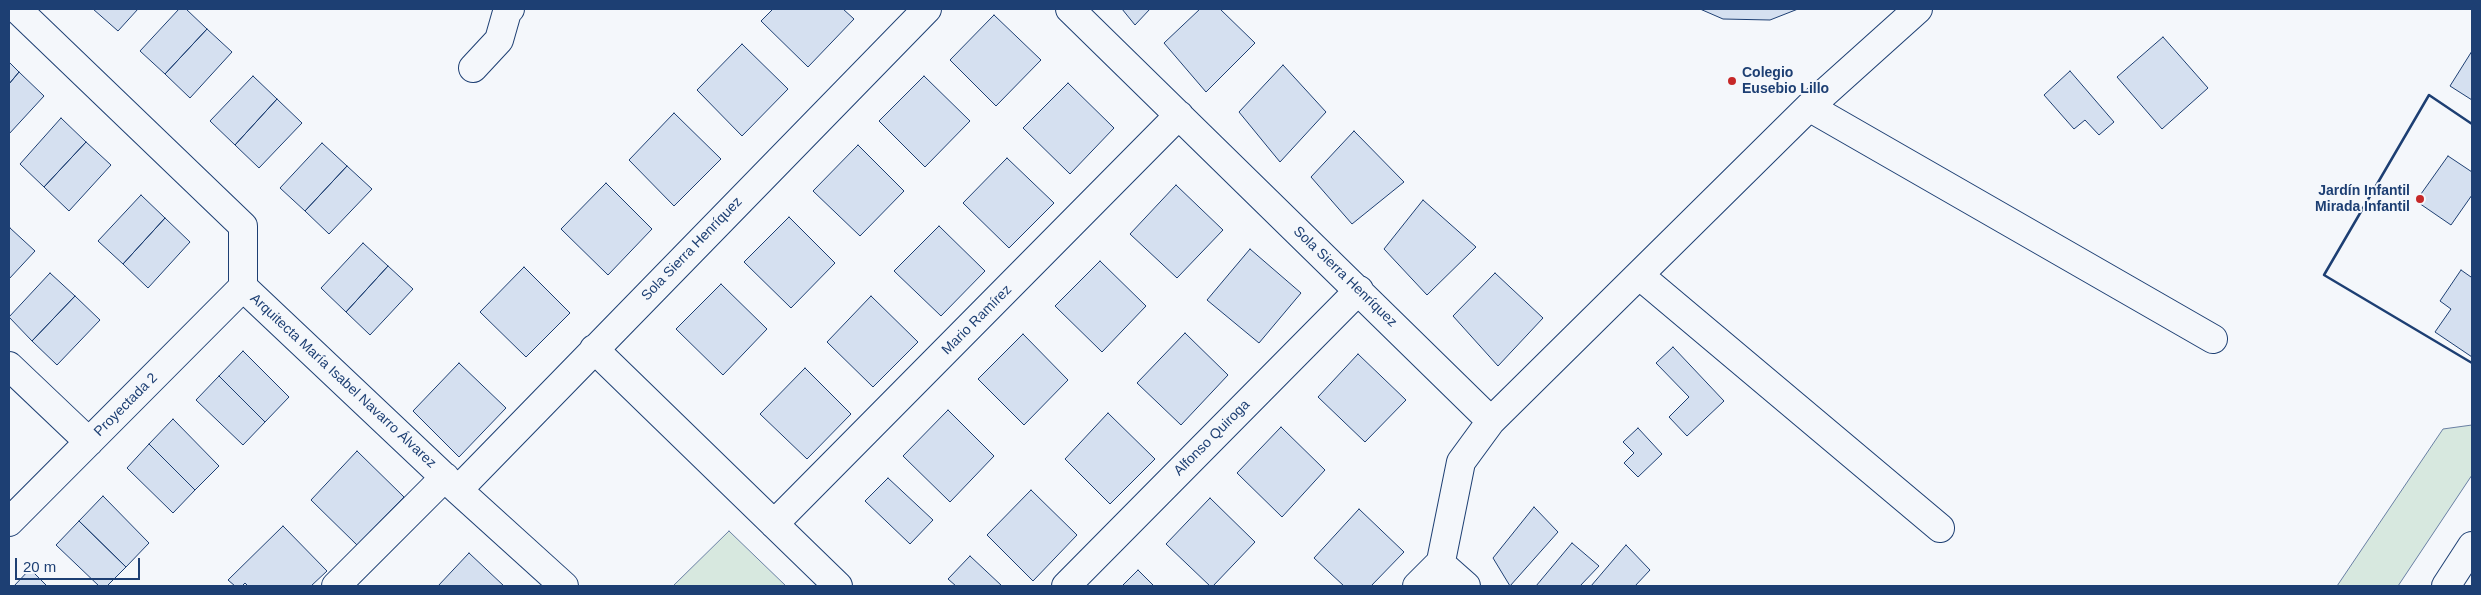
<!DOCTYPE html>
<meta charset="utf-8">
<style>
body{margin:0}
#map{position:relative;width:2481px;height:595px;overflow:hidden;background:#f4f7fb;font-family:Helvetica,sans-serif}
canvas{display:block}
.frame{position:absolute;inset:0;border:10px solid #1d3f73;pointer-events:none}
.scale{position:absolute;left:15px;top:558px;width:125px;height:22px;box-sizing:border-box;border:2px solid #1d3f73;border-top:0;padding-left:6px;font-size:15px;line-height:18px;white-space:nowrap;color:#1d3f73;-webkit-text-stroke:4px #f4f7fb;paint-order:stroke}
</style>
<div id="map">
<canvas width="2481" height="595"></canvas>
<div class="frame"></div>
<div class="scale">20 m</div>
</div>
<script>
const c = document.querySelector('canvas').getContext('2d');
c.lineJoin = 'round';
function fill(path, color) {
  c.fillStyle = color;
  c.fill(path, 'evenodd');
}
function toPath(rows) {
  const path = new Path2D();
  for (const r of rows) {
    path.moveTo(r[0], r[1]);
    for (let i = 2; i < r.length; i += 2) path.lineTo(r[i], r[i + 1]);
  }
  return path;
}
function strokePath(path, color, width, dash) {
  c.strokeStyle = color;
  c.lineWidth = width;
  c.lineCap = dash ? 'butt' : 'round';
  c.setLineDash(dash || []);
  c.stroke(path);
}
function label(font, color, halo, rows, align = 'center') {
  c.font = font + ' Helvetica,sans-serif';
  c.lineWidth = 4;
  c.setLineDash([]);
  c.textBaseline = 'middle';
  c.strokeStyle = halo;
  c.fillStyle = color;
  for (const [text, x, y, turn = 0] of rows) {
    c.save();
    c.translate(x, y);
    c.rotate((+turn || 0) * Math.PI / 180);
    c.textAlign = isNaN(turn) ? turn : align;
    if (halo) c.strokeText(text, 0, 0);
    c.fillText(text, 0, 0);
    c.restore();
  }
}
const green = toPath([
 [2472,425,2472,475,2398,586,2337,586,2443,429,2472,425],
 [729,531,786,586,673,586,729,531]
]);
fill(green, '#d7e8df');
strokePath(green, '#687fa3', 1);
const building = toPath([
 [93,9,138,9,118,31,93,9],
 [179,9,186,9,207,29,165,74,140,51,179,9],
 [773,9,843,9,854,19,808,67,761,21,773,9],
 [1122,9,1150,9,1135,25,1122,9],
 [1200,9,1220,9,1255,43,1206,92,1164,43,1200,9],
 [1700,9,1798,9,1770,20,1723,19,1700,9],
 [994,15,1041,60,996,106,950,60,994,15],
 [207,29,232,52,190,98,165,74,207,29],
 [2163,37,2208,88,2162,129,2117,77,2163,37],
 [742,44,788,89,742,136,697,90,742,44],
 [2472,51,2472,100,2450,86,2472,51],
 [9,62,19,72,9,84,9,62],
 [1283,65,1326,112,1280,162,1239,112,1283,65],
 [2070,71,2114,122,2099,135,2085,120,2074,129,2044,95,2070,71],
 [19,72,44,96,9,134,9,84,19,72],
 [253,76,277,99,235,145,210,121,253,76],
 [924,76,970,121,925,167,879,121,924,76],
 [1068,83,1114,128,1070,174,1023,128,1068,83],
 [277,99,302,123,259,168,235,145,277,99],
 [674,113,721,159,674,206,629,160,674,113],
 [61,118,86,142,44,187,20,164,61,118],
 [1354,131,1404,182,1352,224,1311,177,1354,131],
 [86,142,111,165,69,211,44,187,86,142],
 [322,143,347,166,305,211,280,188,322,143],
 [858,145,904,191,860,236,813,191,858,145],
 [2448,156,2472,172,2472,195,2451,225,2416,201,2448,156],
 [1007,158,1054,203,1009,248,963,203,1007,158],
 [347,166,372,189,329,234,305,211,347,166],
 [606,183,652,229,608,275,561,229,606,183],
 [1176,185,1223,230,1177,278,1130,234,1176,185],
 [141,195,165,218,123,264,98,241,141,195],
 [1423,200,1476,247,1427,295,1384,249,1423,200],
 [789,217,835,263,791,308,744,262,789,217],
 [165,218,190,242,148,288,123,264,165,218],
 [939,226,985,271,941,316,894,271,939,226],
 [10,228,35,251,9,279,9,229,10,228],
 [363,243,388,266,346,312,321,288,363,243],
 [1250,249,1301,293,1259,343,1207,300,1250,249],
 [1100,261,1146,306,1102,352,1055,306,1100,261],
 [388,266,413,289,370,335,346,312,388,266],
 [524,267,570,313,526,357,480,312,524,267],
 [2461,270,2471,277,2472,275,2472,357,2435,332,2451,309,2440,301,2461,270],
 [50,273,75,296,32,341,9,317,50,273],
 [1495,273,1543,318,1498,366,1453,316,1495,273],
 [721,284,767,329,723,375,676,329,721,284],
 [75,296,100,320,57,365,32,341,75,296],
 [871,296,918,342,873,387,827,342,871,296],
 [1185,333,1228,375,1181,425,1137,383,1185,333],
 [1023,334,1068,380,1024,425,978,379,1023,334],
 [1673,347,1724,401,1687,436,1669,417,1689,397,1656,363,1673,347],
 [243,351,289,397,265,422,219,376,243,351],
 [1358,354,1406,400,1365,442,1318,397,1358,354],
 [459,363,506,408,459,457,413,411,459,363],
 [805,368,851,414,807,459,760,414,805,368],
 [219,376,265,422,243,445,196,400,219,376],
 [948,410,994,456,950,502,903,456,948,410],
 [1108,413,1155,459,1110,504,1065,459,1108,413],
 [173,419,219,466,195,490,149,444,173,419],
 [1281,427,1325,470,1282,517,1237,473,1281,427],
 [1638,428,1662,454,1638,477,1624,463,1634,453,1623,442,1638,428],
 [149,444,195,490,173,513,127,468,149,444],
 [357,451,404,497,357,545,311,500,357,451],
 [888,478,933,520,910,544,865,501,888,478],
 [1031,490,1077,535,1033,581,987,535,1031,490],
 [103,496,149,543,126,567,79,521,103,496],
 [1210,498,1255,542,1213,586,1210,586,1166,544,1210,498],
 [1534,507,1558,532,1510,586,1493,558,1534,507],
 [1359,509,1404,552,1371,586,1344,586,1314,558,1359,509],
 [79,521,126,567,107,586,99,586,56,545,79,521],
 [283,526,327,571,311,586,248,586,245,583,242,586,235,586,228,580,283,526],
 [1572,543,1599,566,1580,586,1536,586,1572,543],
 [1626,545,1650,570,1635,586,1591,586,1626,545],
 [469,553,504,586,438,586,469,553],
 [970,556,1002,586,956,586,948,579,970,556],
 [30,569,47,586,14,586,30,569],
 [1138,570,1154,586,1122,586,1138,570]
]);
fill(building, '#d5e0f0');
strokePath(building, '#1d3f73', 1);
const minor = toPath([
 [17,9,243,226,243,287,458,490,564,586],
 [1070,9,1491,421,1461,462,1436,586],
 [473,68,499,40,507,12,510,9],
 [1809,107,2213,339],
 [1639,275,1940,528],
 [594,349,838,586],
 [9,366,89,442],
 [1491,421,1809,107,1918,9],
 [458,490,927,9],
 [9,522,243,287],
 [774,524,1179,115],
 [336,586,445,477],
 [1066,586,1359,290],
 [1417,586,1440,563,1466,586],
 [2446,586,2472,546]
]);
strokePath(minor, '#1d3f73', 30);
strokePath(minor, '#f4f7fb', 28);
strokePath(toPath([
 [2472,124,2429,95,2324,275,2472,363]
]), '#1d3f73', 2.5);
for (const [x, y, r, color] of [
 [1732,81,5,"#c62828"],
 [2420,199,5,"#c62828"]
]) {
  const dot = new Path2D();
  dot.arc(x, y, r, 0, 2 * Math.PI);
  c.fillStyle = color;
  c.fill(dot);
  strokePath(dot, '#f4f7fb', 2);
}
label('bold 14px', '#1d3f73', '#f4f7fb', [
 ["Colegio",1742,73],
 ["Eusebio Lillo",1742,89],
 ["Jardín Infantil",2410,191,"right"],
 ["Mirada Infantil",2410,207,"right"]
], 'left');
label('14px', '#1d3f73', '#f4f7fb', [
 ["Sola Sierra Henríquez",692,249,-46],
 ["Sola Sierra Henríquez",1345,277,44],
 ["Mario Ramírez",977,320,-45],
 ["Arquitecta María Isabel Navarro Álvarez",343,381,43],
 ["Proyectada 2",126,405,-45],
 ["Alfonso Quiroga",1212,438,-45]
]);
</script>
